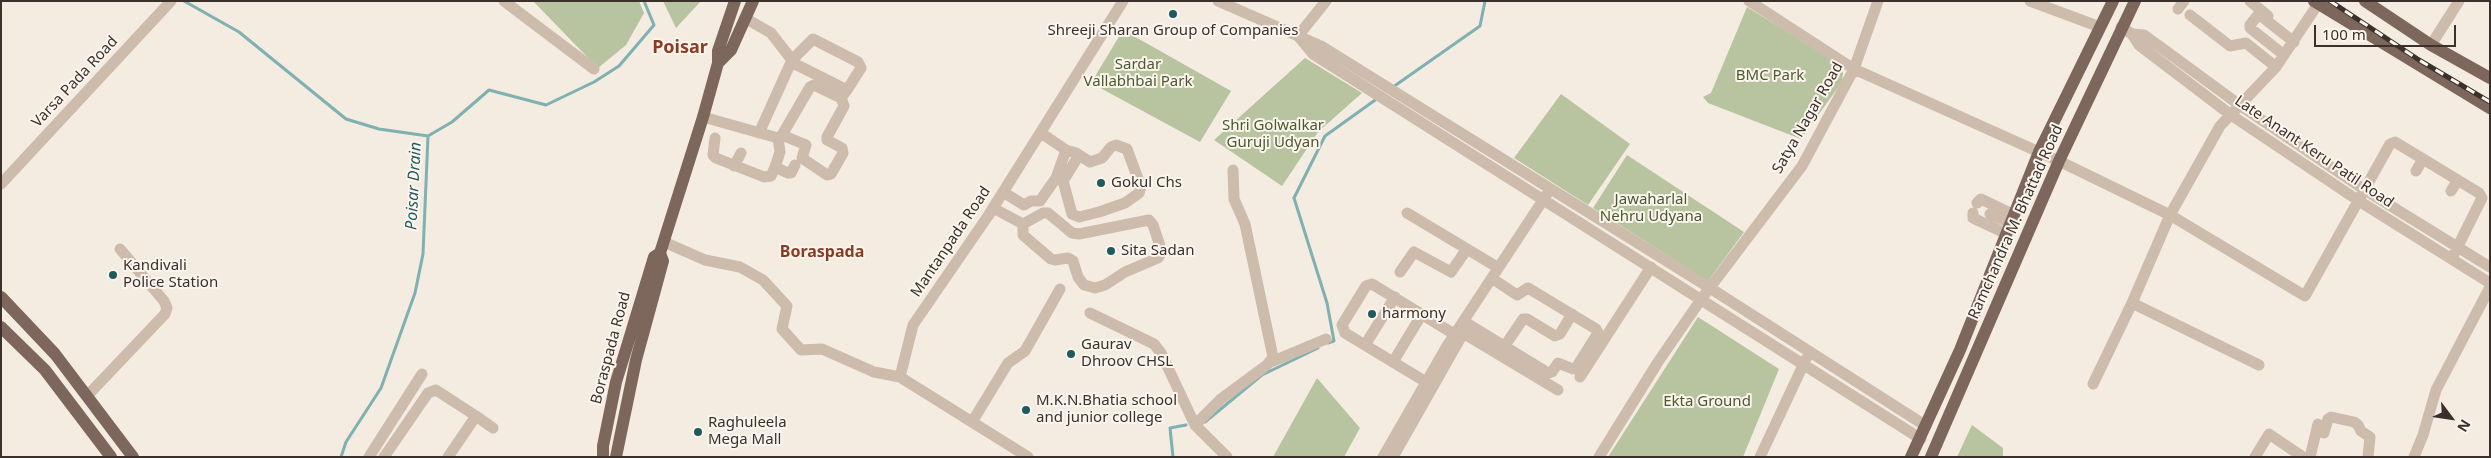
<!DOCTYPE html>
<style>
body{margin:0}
#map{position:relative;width:2491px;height:458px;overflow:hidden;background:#f4ebe1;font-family:"Noto Sans",sans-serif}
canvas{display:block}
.frame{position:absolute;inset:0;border:2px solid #3b302b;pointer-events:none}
.north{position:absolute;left:2426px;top:393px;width:50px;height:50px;-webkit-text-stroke:4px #fbf5ee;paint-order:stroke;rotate:121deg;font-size:14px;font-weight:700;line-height:20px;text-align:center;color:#3b302b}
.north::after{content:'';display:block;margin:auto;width:18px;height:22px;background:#3b302b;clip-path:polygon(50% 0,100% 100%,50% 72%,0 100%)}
.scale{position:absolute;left:2314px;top:25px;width:142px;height:22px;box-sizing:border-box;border:2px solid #3b302b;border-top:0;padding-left:6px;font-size:15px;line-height:18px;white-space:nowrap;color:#3b302b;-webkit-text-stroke:4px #fbf5ee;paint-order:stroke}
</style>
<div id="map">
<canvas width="2491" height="458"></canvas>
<div class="frame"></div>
<div class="north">N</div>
<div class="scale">100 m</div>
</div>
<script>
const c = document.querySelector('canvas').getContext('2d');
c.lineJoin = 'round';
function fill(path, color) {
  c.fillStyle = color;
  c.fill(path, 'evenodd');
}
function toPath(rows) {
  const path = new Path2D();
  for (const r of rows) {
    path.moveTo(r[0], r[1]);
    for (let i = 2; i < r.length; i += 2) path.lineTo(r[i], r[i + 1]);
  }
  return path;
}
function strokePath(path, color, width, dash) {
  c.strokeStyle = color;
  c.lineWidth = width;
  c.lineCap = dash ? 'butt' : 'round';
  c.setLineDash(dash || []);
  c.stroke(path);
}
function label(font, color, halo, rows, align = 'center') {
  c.font = font + ' "Noto Sans",sans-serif';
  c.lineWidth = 4;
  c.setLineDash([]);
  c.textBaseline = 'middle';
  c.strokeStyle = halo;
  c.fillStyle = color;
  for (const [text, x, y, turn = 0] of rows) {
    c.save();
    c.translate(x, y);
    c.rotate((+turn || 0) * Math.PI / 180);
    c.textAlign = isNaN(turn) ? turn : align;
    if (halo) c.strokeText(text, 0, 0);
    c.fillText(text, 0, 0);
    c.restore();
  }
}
fill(toPath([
 [533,1,639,1,644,13,626,45,598,68],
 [663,1,701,1,676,28],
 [1747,7,1838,63,1843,73,1842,82,1801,139,1708,103,1703,97,1711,93],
 [1123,30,1231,91,1200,142,1091,83],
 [1305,58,1362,93,1318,132,1282,186,1214,140],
 [1561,94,1630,144,1588,205,1514,158],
 [1627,155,1744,232,1708,281,1593,208],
 [1698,317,1779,369,1743,457,1608,457],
 [1317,378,1360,428,1344,457,1273,457],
 [1972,425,2003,448,2003,457,1957,457]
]), '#b8c4a0');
strokePath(toPath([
 [184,1,239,32,346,119,379,129,428,136],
 [1393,87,1480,26,1485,1],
 [1328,343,1334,341,1327,303,1294,198,1325,136,1378,98],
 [1205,422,1262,375,1318,348],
 [341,457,346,442,381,388,415,293,423,254,428,136,452,122,489,90,546,105,594,82,619,66,654,25,644,1],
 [1173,457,1170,428,1186,425]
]), '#7fb0b2', 3);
strokePath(toPath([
 [504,1,594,69],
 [1218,1,1321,46,1710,288,1926,426],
 [1749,1,1854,69,2059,161,2170,215,2305,296,2390,144,2395,142,2479,193,2482,198,2452,258],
 [2030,1,2100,27],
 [2250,1,2268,16],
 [2178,9,2184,1],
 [2190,15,2230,46,2246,43,2276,67],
 [745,18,771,33,792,60,759,133],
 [2121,27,2132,34,2139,45,2231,115,2359,201,2490,283],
 [2132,34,2144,35,2241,106,2365,190,2490,267],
 [1298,36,1326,1],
 [1299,37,1313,54,1921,439],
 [2431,45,2459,1],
 [2284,55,2250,28,2250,25,2258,15,2261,16,2294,42],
 [841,98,847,90,861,68,858,62,813,39,792,60,795,64,847,90],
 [703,117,778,138,782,135,810,87,814,85,841,98,844,106,827,137,827,140,842,148,843,153,831,174,827,175,802,158,806,145,782,135],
 [1041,133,1066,150,1076,153,1090,162,1102,158,1111,147,1116,145,1127,149,1141,187,1139,193,1125,203,1099,212,1079,217,1072,214,1063,181,1079,155],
 [715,138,713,155,716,158,764,177,771,176,775,167,780,152,778,138],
 [734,166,741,153],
 [775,167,788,173,791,173,795,165],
 [2416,171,2423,159],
 [1,184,171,1],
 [2451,191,2458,180],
 [1003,192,1024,205,1031,201,1040,201,1056,178,1066,150],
 [1977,203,1981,199,2014,215],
 [993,208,1023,224],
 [1043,213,1048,213,1072,233,1079,234,1149,220,1153,225,1162,252,1158,258,1125,272,1105,285,1095,288,1084,285,1078,277,1073,261,1068,258,1055,260,1051,259,1023,235,1023,224,1043,213],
 [1407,213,1497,267],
 [1973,213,1973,218,2007,234],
 [1990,214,2011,223],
 [664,242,705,260,740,267,763,280,787,306,782,329,801,350,822,349,874,372,900,377],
 [1400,272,1414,252,1451,272,1467,249],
 [2132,303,2259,365],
 [1090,313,1154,344,1161,353,1195,425],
 [1468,324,1548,373,1552,372,1558,363,1573,369,1576,368,1598,333,1596,329,1528,288,1517,295,1496,281],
 [1463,333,1558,390],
 [1365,345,1395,297],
 [1504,347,1523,319,1527,319,1555,336,1560,334,1572,314],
 [1271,362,1326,339],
 [1393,362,1422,314],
 [1580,377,1651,267],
 [1426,382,1345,333,1342,325,1366,286,1372,284,1454,334],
 [2093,384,2132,303,2170,215,2220,126,2276,67,2320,1],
 [87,396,165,314,167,308,164,301,120,249],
 [476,416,493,428],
 [972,422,1008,363,1025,351,1060,289],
 [2317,431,2324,433,2328,419,2331,417,2354,422,2358,425,2361,431,2370,437,2368,457],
 [369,457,422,374],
 [384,457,428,393,436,390,476,416,448,457],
 [1028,457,900,377,913,325,988,216,1123,1],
 [1227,457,1195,425,1221,399,1267,365,1273,357,1245,224,1234,199,1233,170],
 [1383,457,1447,346,1547,194],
 [1393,457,1461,337],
 [1599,457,1658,362,1702,298,1802,166,1854,69,1878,1],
 [1760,457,1806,359],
 [2255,457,2269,434,2303,457],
 [2310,457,2318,424],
 [2414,457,2423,435,2436,390,2490,287]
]), '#cdbbac', 11);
strokePath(toPath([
 [2314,1,2490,108],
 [2365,1,2431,45,2490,78],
 [718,63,731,50,753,1],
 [1,297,55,354,133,457],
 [1,327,45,370,111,457],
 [603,457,603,446,616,382,628,343,654,257,660,253,703,117,718,63,718,51,735,1],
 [616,457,636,360,663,261,660,253],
 [1911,457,1960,350,2039,152,2113,1],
 [1931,457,2059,161,2135,1]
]), '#7d675c', 12);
const rail = toPath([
 [2330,1,2419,60,2490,102]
]);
strokePath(rail, '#3b302b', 5);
strokePath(rail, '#fbf5ee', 3, [9]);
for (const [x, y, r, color] of [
 [1173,14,5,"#1f5a5e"],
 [1101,183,5,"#1f5a5e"],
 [1111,251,5,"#1f5a5e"],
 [113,275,5,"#1f5a5e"],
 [1372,314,5,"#1f5a5e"],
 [1071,354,5,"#1f5a5e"],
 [1026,410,5,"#1f5a5e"],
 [698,432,5,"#1f5a5e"]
]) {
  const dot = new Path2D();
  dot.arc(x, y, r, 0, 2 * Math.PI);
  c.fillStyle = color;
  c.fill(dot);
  strokePath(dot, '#fbf5ee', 2);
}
label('15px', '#3b302b', '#fbf5ee', [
 ["Shreeji Sharan Group of Companies",1173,31,"center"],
 ["Gokul Chs",1111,183],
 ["Sita Sadan",1121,251],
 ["Kandivali",123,266],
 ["Police Station",123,283],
 ["harmony",1382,314],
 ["Gaurav",1081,345],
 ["Dhroov CHSL",1081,362],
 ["M.K.N.Bhatia school",1036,401],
 ["and junior college",1036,418],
 ["Raghuleela",708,423],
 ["Mega Mall",708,440]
], 'left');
label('15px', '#4a5a2e', '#fbf5ee', [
 ["Sardar",1138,65],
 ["Vallabhbai Park",1138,82],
 ["BMC Park",1770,76],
 ["Shri Golwalkar",1273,126],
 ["Guruji Udyan",1273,143],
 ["Jawaharlal",1651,200],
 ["Nehru Udyana",1651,217],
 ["Ekta Ground",1707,402]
]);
label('15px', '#3b302b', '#fbf5ee', [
 ["Varsa Pada Road",75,82,-47],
 ["Satya Nagar Road",1808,118,-60],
 ["Late Anant Keru Patil Road",2314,152,34],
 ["Ramchandra M. Bhattad Road",2016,222,-66],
 ["Mantanpada Road",951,242,-56],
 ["Boraspada Road",611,348,-75]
]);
label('italic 16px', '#1f5a5e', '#fbf5ee', [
 ["Poisar Drain",414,186,-87]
]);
label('bold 16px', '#8c3b22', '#fbf5ee', [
 ["Boraspada",822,252]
]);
label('bold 18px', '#8c3b22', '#fbf5ee', [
 ["Poisar",680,48]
]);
</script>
